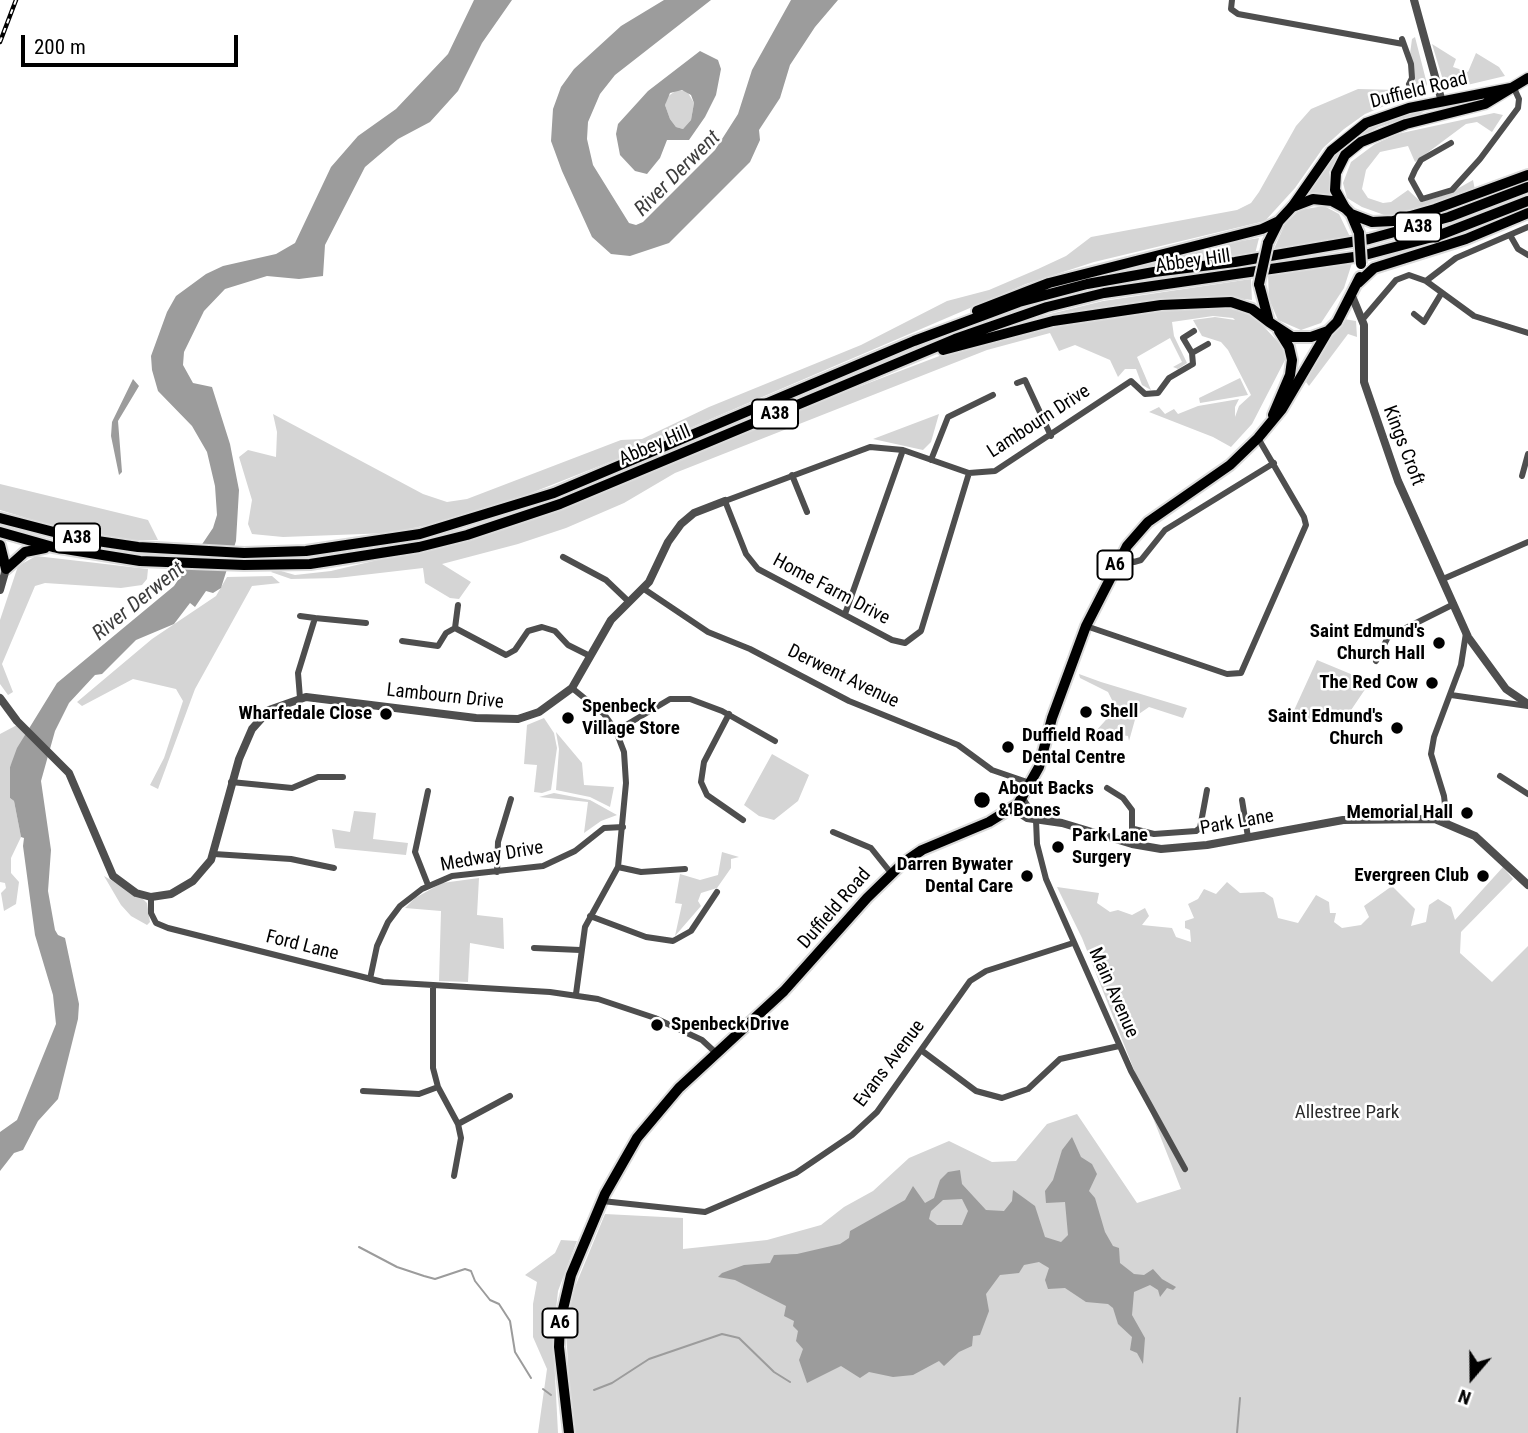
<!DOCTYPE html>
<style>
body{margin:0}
#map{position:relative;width:1528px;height:1433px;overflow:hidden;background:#fff;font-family:"Roboto Condensed",sans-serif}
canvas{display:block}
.north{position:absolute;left:1437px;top:1342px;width:70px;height:70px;-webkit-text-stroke:5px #fff;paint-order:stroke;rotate:200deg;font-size:19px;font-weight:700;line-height:28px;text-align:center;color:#000}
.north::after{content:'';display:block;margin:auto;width:24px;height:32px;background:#000;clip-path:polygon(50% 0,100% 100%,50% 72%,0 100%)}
.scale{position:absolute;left:21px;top:35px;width:217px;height:32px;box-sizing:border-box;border:4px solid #000;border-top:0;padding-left:9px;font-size:21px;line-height:24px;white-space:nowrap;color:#000;-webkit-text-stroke:5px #fff;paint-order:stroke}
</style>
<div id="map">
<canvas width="1528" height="1433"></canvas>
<div class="north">N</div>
<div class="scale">200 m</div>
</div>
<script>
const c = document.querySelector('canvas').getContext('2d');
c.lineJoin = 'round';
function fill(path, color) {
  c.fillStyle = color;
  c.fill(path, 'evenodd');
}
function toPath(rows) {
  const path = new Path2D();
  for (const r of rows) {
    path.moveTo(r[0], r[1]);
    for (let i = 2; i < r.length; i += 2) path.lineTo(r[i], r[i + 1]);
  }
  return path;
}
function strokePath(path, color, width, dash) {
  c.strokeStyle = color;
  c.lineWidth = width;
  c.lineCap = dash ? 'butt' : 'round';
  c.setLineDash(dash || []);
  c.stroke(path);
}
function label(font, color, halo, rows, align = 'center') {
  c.font = font + ' "Roboto Condensed",sans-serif';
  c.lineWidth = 5;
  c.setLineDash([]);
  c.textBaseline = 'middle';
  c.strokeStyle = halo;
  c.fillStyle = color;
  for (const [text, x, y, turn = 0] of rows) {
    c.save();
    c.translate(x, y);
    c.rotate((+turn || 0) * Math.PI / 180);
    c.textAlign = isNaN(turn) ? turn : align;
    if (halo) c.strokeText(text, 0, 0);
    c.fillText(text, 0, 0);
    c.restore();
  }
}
fill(toPath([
 [1415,37,1427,84,1425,89,1365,114,1344,129,1323,148,1295,188,1265,221,1094,262,1026,284,620,458,521,497,446,521,390,533,283,537,252,534,248,524,252,500,239,457,248,450,276,457,277,432,273,414,423,494,447,502,467,499,621,440,642,439,709,407,861,345,947,301,989,290,1038,269,1066,256,1091,237,1237,210,1251,203,1259,192,1296,126,1311,109,1358,89,1400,90,1416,85,1410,54,1412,39],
 [1432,44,1456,59,1453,67,1468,72,1476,53,1499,67,1505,76,1446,90],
 [677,90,687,91,694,103,691,120,683,129,676,127,670,119,665,105,667,97],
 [1426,109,1421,114,1379,127,1348,144,1329,172,1332,195,1318,193,1305,196,1330,157,1363,128,1407,112],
 [1494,113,1503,115,1492,132,1477,122,1466,124,1415,162,1408,146,1380,152,1366,170,1362,189,1368,198,1383,203,1391,202,1408,190,1421,202,1448,194,1473,180,1475,190,1390,217,1362,207,1347,198,1343,183,1351,162,1375,144,1397,134],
 [1324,206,1339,214,1351,239,1273,251,1285,224,1299,210],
 [1259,238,1255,254,1189,260,1089,278,1199,248],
 [1352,263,1344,288,1321,323,1301,330,1278,320,1269,299,1268,275],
 [1251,279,1252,300,1219,296,1163,300,1094,308,1037,321,1038,317,1103,301],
 [1207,305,1240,308,1252,314,1281,345,1286,358,1252,424,1231,447,1213,437,1149,412,1159,407,1165,414,1174,409,1178,414,1198,406,1239,399,1235,407,1235,417,1239,406,1251,395,1228,350,1221,342,1202,336,1193,320,1215,317,1235,320,1233,318,1213,316,1172,322,1174,336,1187,363,1178,369,1173,367,1182,362,1170,338,1137,357,1151,390,1142,385,1136,369,1125,369,1118,377,1110,360,1075,345,1059,351,1050,333,987,350,675,473,624,503,566,528,518,544,442,564,471,582,459,599,450,598,425,583,423,568,337,578,291,579,271,572,274,569,295,575,331,571,492,533,589,498,782,416,942,355,1009,335,1110,313],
 [1344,319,1356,321,1357,337,1348,334,1309,386,1306,382,1311,365],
 [1240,378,1248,395,1200,403,1199,398],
 [939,414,931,442,923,450,873,439],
 [0,484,148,520,158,540,132,540,53,526,0,510],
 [36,556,148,569,147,579,142,585,121,588,45,583,35,586,2,664,13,692,8,695,0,684,0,620,18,566],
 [272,576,280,583,252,586,195,689,158,789,150,785,164,758,183,701,176,689,133,679,82,706,77,702,152,639,216,596,227,577],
 [1317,660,1370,682,1343,722,1291,717],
 [1079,674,1101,682,1187,708,1183,718,1149,707,1136,716,1129,741,1128,736,1120,735,1117,742,1092,742,1095,732,1113,712,1114,704,1108,692,1080,678],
 [544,718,554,733,557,748,551,790,542,793,534,792,537,765,524,764,527,725],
 [17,725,26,735,10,767,10,798,14,801,21,837,11,858,11,873,19,882,16,904,4,911,1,893,6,888,5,883,0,882,0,734],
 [556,732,582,763,584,785,614,787,610,807,590,797,556,790,559,749],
 [772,754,809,775,798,801,774,820,759,816,744,805],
 [554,793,590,800,617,815,601,821,584,833,588,802,539,797],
 [354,811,376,813,373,839,408,843,406,855,335,848,332,829,350,832],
 [722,852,739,857,731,859,731,868,717,888,701,893,698,901,701,906,675,936,682,904,675,903,680,874,700,880,718,875],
 [1503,867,1513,879,1461,932,1460,953,1492,982,1528,946,1528,1433,572,1433,566,1330,570,1299,605,1214,683,1218,683,1249,767,1240,821,1225,844,1207,873,1191,909,1158,949,1141,992,1162,1016,1161,1047,1124,1077,1114,1137,1203,1181,1189,1082,938,1057,887,1099,893,1097,903,1110,912,1118,910,1132,915,1145,908,1149,916,1142,925,1172,928,1176,937,1191,942,1190,930,1185,928,1185,921,1194,918,1188,904,1198,899,1204,889,1216,894,1227,882,1240,893,1264,892,1273,898,1278,918,1298,923,1316,895,1329,902,1330,913,1336,913,1334,922,1342,928,1361,925,1369,917,1364,906,1392,886,1415,909,1411,926,1426,922,1429,905,1438,899,1451,907,1455,920],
 [104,876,142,898,147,903,150,922,147,925,131,916,121,905],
 [479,878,477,915,503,918,504,949,470,943,468,982,439,981,441,911,405,908,415,898,442,883],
 [561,1240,577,1241,558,1291,553,1337,558,1433,538,1433,547,1369,533,1337,533,1304,537,1282,525,1275,555,1253]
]), '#d5d5d5');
fill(toPath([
 [474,0,512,0,482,43,458,91,430,122,398,139,365,167,325,245,323,276,299,279,267,276,225,289,204,311,184,352,183,365,193,383,212,387,230,444,239,490,236,541,221,588,213,593,206,591,195,607,190,603,174,624,136,640,102,674,95,675,69,703,55,731,41,781,51,850,48,891,55,930,58,935,65,938,79,1004,78,1019,58,1099,38,1121,23,1150,14,1153,0,1171,0,1132,17,1120,56,1024,53,995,35,935,23,846,24,838,21,837,14,801,10,798,10,767,17,748,57,683,174,586,213,528,217,515,215,486,207,452,192,426,158,391,152,370,151,356,167,312,176,296,206,274,223,266,276,254,295,243,331,167,358,136,396,109,448,54],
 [664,0,711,0,615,75,600,94,588,122,587,139,593,165,629,223,636,225,643,222,715,150,738,114,752,70,791,0,838,0,815,27,790,65,780,98,759,130,760,140,750,162,669,243,630,256,611,254,592,237,562,171,551,141,553,109,561,87,574,69,621,26],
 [700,51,718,60,721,69,716,95,705,117,689,140,667,140,660,158,647,174,635,171,620,155,616,134,618,124,648,91],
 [682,90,691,95,694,103,691,120,683,129,676,127,670,119,665,105,670,93],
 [133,379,139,386,118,421,122,472,119,475,111,436,112,422],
 [1072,1137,1081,1157,1092,1164,1097,1174,1089,1191,1095,1198,1105,1232,1113,1246,1119,1248,1120,1263,1134,1274,1144,1275,1153,1269,1162,1279,1176,1287,1173,1290,1167,1288,1160,1297,1158,1290,1150,1285,1134,1292,1132,1315,1145,1338,1143,1364,1137,1353,1130,1350,1132,1337,1118,1324,1113,1308,1108,1304,1086,1302,1065,1288,1048,1289,1045,1280,1049,1268,1039,1262,1024,1265,1019,1273,1000,1275,986,1294,989,1311,980,1335,973,1336,972,1346,959,1352,944,1366,939,1361,913,1375,893,1377,869,1372,860,1378,841,1366,807,1383,799,1360,803,1349,796,1341,798,1331,793,1326,794,1321,784,1316,786,1306,735,1280,718,1277,722,1273,744,1265,770,1263,774,1255,797,1254,840,1244,849,1238,850,1231,905,1200,913,1186,925,1203,934,1198,940,1180,948,1172,960,1170,962,1184,986,1210,1004,1211,1012,1201,1013,1190,1035,1206,1045,1237,1061,1242,1068,1235,1065,1202,1046,1203,1045,1191,1053,1180,1062,1150],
 [962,1199,968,1211,962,1225,937,1225,929,1219,931,1211,943,1200]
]), '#9c9c9c');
strokePath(toPath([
 [359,1247,397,1267,424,1276,435,1279,465,1269,471,1271,475,1281,490,1300,499,1304,510,1321,515,1352,531,1378],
 [543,1389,551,1395],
 [594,1390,612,1383,649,1359,722,1334,739,1338,774,1372,790,1382],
 [1237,1433,1240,1398]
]), '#9c9c9c', 2);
const primary = toPath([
 [1292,207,1331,151,1366,123,1409,108,1511,88],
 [1345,208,1335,190,1336,173,1345,155,1361,142,1406,124,1485,104,1528,78]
]);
const trunk = toPath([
 [1351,214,1372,222,1393,221,1435,209,1528,175],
 [1268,243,1279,221,1292,207,1313,199,1332,201,1345,208,1351,214,1359,233],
 [1358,283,1374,268,1466,239,1528,213],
 [1259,284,1269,322,1292,337,1311,337,1328,331,1337,322,1360,277],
 [977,311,1049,283,1262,229,1279,221],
 [943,350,1053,321,1161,305,1231,302,1252,309,1269,322],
 [1273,415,1290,375,1292,360,1289,347,1279,331],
 [0,518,77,538,138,547,244,553,306,551,420,534,554,493,914,341,1019,302,1087,284,1154,272,1235,262,1369,239,1449,217,1528,187],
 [0,532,53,547,140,561,244,565,310,564,419,547,467,535,560,504,955,339,1047,307,1104,293,1361,256,1440,235,1528,201],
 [0,545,6,569],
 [6,569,25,552,45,548],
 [569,1433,559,1347,560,1322,571,1275,605,1194,637,1138,679,1088,784,991,867,898,903,863,922,850,989,822,1018,804,1039,767,1052,718,1086,626,1127,546,1148,522,1230,465,1258,438,1282,409,1328,331]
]);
strokePath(primary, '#dbdbdb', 13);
strokePath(trunk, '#dbdbdb', 14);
strokePath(toPath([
 [1232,0,1231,9,1238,14,1403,44],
 [1402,39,1411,64,1412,78,1409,84],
 [1451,143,1421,160,1415,170,1411,179,1422,199,1452,190,1480,159,1518,108,1519,99,1513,86],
 [1510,235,1518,249,1528,255],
 [1426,281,1456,258,1528,227],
 [1414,314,1424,322,1441,294],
 [1362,320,1396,280,1409,275,1426,281,1474,316,1528,333],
 [1192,353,1208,344],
 [1017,383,1025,380,1051,436],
 [931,460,948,417,993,395],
 [969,473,921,631,905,643,892,640,758,569,746,554,725,501,870,447,903,450,969,473,995,471,1131,381,1145,394,1158,393,1169,378,1193,364,1192,353,1183,338,1194,331],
 [792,475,807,512],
 [1522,476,1528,454],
 [1120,556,1134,562,1141,560,1165,530,1274,463],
 [563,557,606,580,628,601],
 [1443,579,1528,542],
 [644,589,708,632,750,649,849,701,958,745,992,770,1030,783],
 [845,614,903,450],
 [300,616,315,618],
 [1086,626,1227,674,1241,673,1306,525,1304,517,1258,438],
 [455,628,458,605],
 [402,641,438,646,446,633,455,628,506,655,515,650,528,631,542,627,555,631,568,645,590,656],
 [1376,661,1388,637,1454,604],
 [572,688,604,714,616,731,624,752,626,783,618,867,585,927,576,994],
 [1451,695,1528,706],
 [300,698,298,673,315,618,366,623],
 [729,714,704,762,701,782,707,795,743,820],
 [616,731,670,699,690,699,722,711,775,741],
 [1500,776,1528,794],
 [231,782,292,788,318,777,343,777],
 [1107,788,1123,798,1132,810,1132,844],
 [428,791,415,852,428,885],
 [1242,800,1248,837],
 [1036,820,1037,844,1046,879,1131,1071,1185,1169],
 [1447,822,1444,796,1431,754,1434,737,1461,665,1466,633],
 [1134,829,1154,834,1196,831,1200,828,1207,790],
 [833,832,871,848,891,873],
 [214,854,291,859,334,868],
 [618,867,641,872,685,869],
 [497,872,498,842,511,799],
 [151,897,151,913,156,923,168,928,383,982,550,992,598,999,655,1018,702,1040,715,1052],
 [590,916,646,937,673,941,691,931,717,892],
 [534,948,580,950],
 [370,979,377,946,388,922,400,906,422,889,452,876,543,866,575,851,604,828,623,827],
 [433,986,433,1068,438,1087,458,1124,461,1138,454,1176],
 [921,1050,976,1091,1002,1098,1028,1089,1060,1059,1119,1046],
 [363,1091,419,1094,438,1087],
 [458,1124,510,1096],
 [602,1201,705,1212,796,1173,852,1135,877,1112,970,981,986,971,1073,943]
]), '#4e4e4e', 6);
strokePath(toPath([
 [1414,0,1442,102],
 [1352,296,1364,325,1364,382,1398,481,1468,637,1506,689,1528,704],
 [0,590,6,569],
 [0,698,17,721,69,773,113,876,136,893,151,897,171,894,193,881,211,860,239,759,252,729,269,710,306,697,476,718,518,719,539,712,572,688,611,620,649,582,668,542,681,524,694,513,725,501],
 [1022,799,1036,820],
 [1013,809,1027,818,1062,823,1132,844,1161,849,1207,845,1343,820,1435,819,1475,836,1528,885]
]), '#4e4e4e', 8);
strokePath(primary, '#000', 10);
strokePath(trunk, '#000', 10);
const rail = toPath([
 [0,42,16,0]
]);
strokePath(rail, '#000', 4.5);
strokePath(rail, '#fff', 2, [5]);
const trunkBridge = toPath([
 [1359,233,1361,264],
 [1259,284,1268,243]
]);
strokePath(trunkBridge, '#dbdbdb', 14, []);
strokePath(trunkBridge, '#000', 10);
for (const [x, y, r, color] of [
 [1439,643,7,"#000"],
 [1432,683,7,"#000"],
 [1086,712,7,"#000"],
 [386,714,7,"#000"],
 [568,718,7,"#000"],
 [1397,728,7,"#000"],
 [1008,747,7,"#000"],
 [982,800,9,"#000"],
 [1467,813,7,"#000"],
 [1058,847,7,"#000"],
 [1027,876,7,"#000"],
 [1483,876,7,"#000"],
 [657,1025,7,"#000"]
]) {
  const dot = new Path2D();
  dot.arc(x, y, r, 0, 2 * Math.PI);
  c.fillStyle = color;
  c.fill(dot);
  strokePath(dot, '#fff', 2.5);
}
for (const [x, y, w] of [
 [1418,227,46],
 [775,414,46],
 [77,538,46],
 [1115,565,35],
 [560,1323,35]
]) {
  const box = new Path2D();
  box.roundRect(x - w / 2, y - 14.5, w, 29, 5);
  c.fillStyle = '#fff';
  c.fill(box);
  strokePath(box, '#000', 2);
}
label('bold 18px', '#000', null, [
 ["A38",1418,227],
 ["A38",775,414],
 ["A38",77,538],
 ["A6",1115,565],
 ["A6",560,1323]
]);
label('19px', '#000', '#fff', [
 ["Duffield Road",1419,91,-14],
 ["Abbey Hill",1193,262,-8],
 ["Lambourn Drive",1039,422,-33],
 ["Abbey Hill",655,446,-23],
 ["Kings Croft",1403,446,69],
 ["Home Farm Drive",831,590,28],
 ["Derwent Avenue",843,677,26],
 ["Lambourn Drive",445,697,6],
 ["Park Lane",1237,823,-10],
 ["Medway Drive",492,857,-10],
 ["Duffield Road",835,909,-49],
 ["Ford Lane",302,946,14],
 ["Main Avenue",1113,993,66],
 ["Evans Avenue",890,1064,-53]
]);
label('bold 19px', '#000', '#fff', [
 ["Saint Edmund's",1425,632],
 ["Church Hall",1425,654],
 ["The Red Cow",1418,683],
 ["Spenbeck",582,707,"left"],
 ["Village Store",582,729,"left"],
 ["Shell",1100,712,"left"],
 ["Wharfedale Close",372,714],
 ["Saint Edmund's",1383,717],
 ["Church",1383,739],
 ["Duffield Road",1022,736,"left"],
 ["Dental Centre",1022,758,"left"],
 ["About Backs",998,789,"left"],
 ["& Bones",998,811,"left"],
 ["Memorial Hall",1453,813],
 ["Park Lane",1072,836,"left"],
 ["Surgery",1072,858,"left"],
 ["Darren Bywater",1013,865],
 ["Dental Care",1013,887],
 ["Evergreen Club",1469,876],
 ["Spenbeck Drive",671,1025,"left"]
], 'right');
label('19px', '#2c2c2c', '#fff', [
 ["Allestree Park",1347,1113]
]);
label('italic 21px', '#3d3d3d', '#fff', [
 ["River Derwent",678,174,-45],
 ["River Derwent",139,602,-39]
]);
</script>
